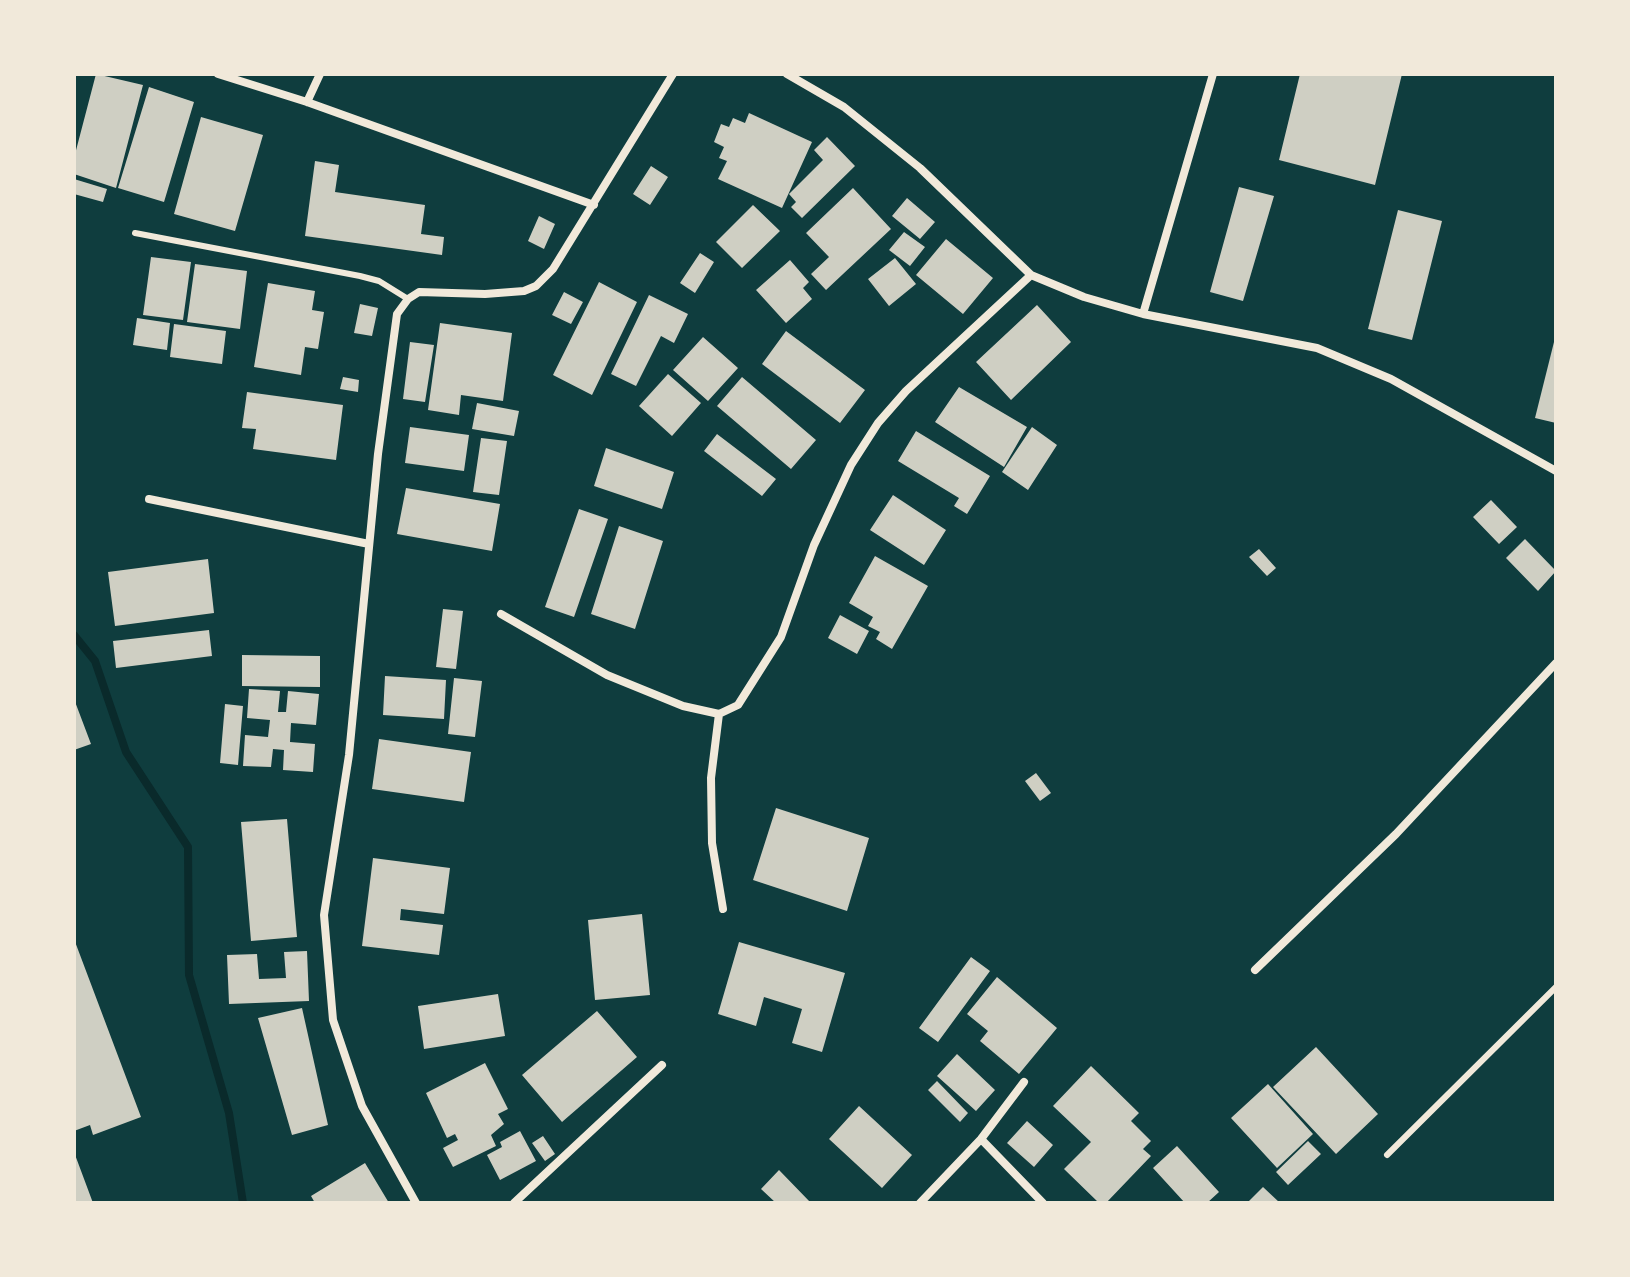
<!DOCTYPE html>
<style>
body{margin:0}
#map{position:relative;width:1630px;height:1277px;overflow:hidden;background:#0f3d3e;font-family:"Source Sans 3",sans-serif}
canvas{display:block}
.frame{position:absolute;inset:0;border:76px solid #f1e9da;pointer-events:none}
</style>
<div id="map">
<canvas width="1630" height="1277"></canvas>
<div class="frame"></div>
</div>
<script>
const c = document.querySelector('canvas').getContext('2d');
c.lineJoin = 'round';
function toPath(rows) {
  const path = new Path2D();
  for (const r of rows) {
    path.moveTo(r[0], r[1]);
    for (let i = 2; i < r.length; i += 2) path.lineTo(r[i], r[i + 1]);
  }
  return path;
}
function strokePath(path, color, width, dash) {
  c.strokeStyle = color;
  c.lineWidth = width;
  c.lineCap = dash ? 'butt' : 'round';
  c.setLineDash(dash || []);
  c.stroke(path);
}
function fill(path, color) {
  c.fillStyle = color;
  c.fill(path, 'evenodd');
}
strokePath(toPath([
 [74,635,95,661,126,752,188,847,189,975,229,1113,243,1203]
]), '#0a2a2b', 8);
fill(toPath([
 [96,74,143,85,116,188,74,174,74,158],
 [1300,74,1402,74,1375,185,1279,160],
 [149,87,194,102,164,202,118,188],
 [749,113,812,142,782,208,718,179,727,161,719,158,724,147,714,142,721,124,729,127,733,118,745,123],
 [201,117,263,135,235,231,174,214],
 [827,137,855,166,802,218,791,207,796,202,789,194,823,160,814,150],
 [315,161,339,165,335,192,425,205,421,234,444,237,442,255,305,236],
 [651,166,668,177,650,205,633,194],
 [74,179,107,189,103,202,74,194],
 [1239,187,1274,196,1243,301,1210,292],
 [853,188,891,229,826,290,811,274,829,257,806,233],
 [907,198,935,222,920,239,892,216],
 [753,205,780,231,742,268,716,242],
 [1398,210,1442,221,1412,340,1368,329],
 [539,216,555,224,544,249,528,241],
 [904,232,925,247,910,266,889,250],
 [946,239,993,278,963,314,916,275],
 [700,253,714,262,695,293,680,283],
 [151,257,191,262,183,320,143,315],
 [895,258,916,284,889,306,868,279],
 [790,260,809,282,803,288,812,299,786,323,756,290],
 [195,264,247,271,240,329,187,322],
 [599,282,637,302,592,395,553,375],
 [268,283,315,291,312,310,324,312,318,349,305,347,301,375,254,367],
 [564,292,583,302,571,324,552,315],
 [649,295,688,314,674,343,661,336,636,386,611,374],
 [360,304,378,308,372,336,354,333],
 [1037,305,1071,342,1011,400,976,362],
 [137,318,170,323,167,350,133,345],
 [440,323,512,333,503,401,461,395,459,415,428,410],
 [174,324,226,331,222,364,170,357],
 [786,331,865,390,840,423,762,364],
 [703,337,738,368,708,401,673,370],
 [1555,338,1556,338,1556,423,1535,418],
 [410,342,434,345,425,402,403,399],
 [668,374,701,403,672,436,639,406],
 [343,377,359,380,358,392,340,389],
 [742,377,816,440,791,469,717,406],
 [959,387,1027,427,1004,467,935,422],
 [247,392,343,405,336,460,253,449,256,429,242,428],
 [477,403,519,411,514,436,472,429],
 [410,427,469,435,464,471,405,463],
 [1032,427,1057,445,1028,490,1002,472],
 [916,431,990,476,967,514,954,506,959,498,898,461],
 [717,434,776,479,762,496,704,451],
 [481,438,507,441,499,495,473,492],
 [606,448,674,472,662,509,594,486],
 [406,488,500,504,492,551,397,534],
 [893,495,946,530,924,565,870,530],
 [1491,500,1517,527,1499,544,1473,517],
 [579,509,608,519,574,617,545,607],
 [619,526,663,541,635,629,591,614],
 [1525,539,1556,571,1538,591,1506,558],
 [1259,549,1276,568,1267,576,1249,557],
 [875,556,928,586,892,649,876,639,880,632,868,626,873,617,849,603],
 [208,559,214,613,115,626,108,572],
 [443,609,463,611,456,669,436,667],
 [840,615,869,631,857,654,828,638],
 [209,630,212,656,116,668,113,641],
 [242,655,320,656,320,687,242,686],
 [385,676,446,680,444,719,383,715],
 [454,678,482,681,475,737,448,734],
 [249,689,280,691,278,712,286,712,288,691,319,694,316,725,291,723,290,742,315,744,313,772,283,770,284,750,273,749,271,767,243,766,245,735,268,737,270,720,247,718],
 [74,699,91,744,74,750],
 [225,704,243,706,238,765,220,763],
 [379,739,471,752,464,802,372,789],
 [1036,773,1051,793,1040,801,1025,781],
 [776,808,869,838,847,911,753,880],
 [287,819,297,937,251,941,241,822],
 [373,858,450,868,444,914,401,909,400,920,443,925,439,955,362,946],
 [642,914,650,995,595,1000,588,920],
 [74,939,141,1117,93,1135,90,1125,74,1131],
 [739,942,845,973,822,1052,792,1043,802,1009,764,997,756,1026,718,1014],
 [307,951,309,1001,229,1004,227,955,257,954,259,979,286,978,284,952],
 [971,957,990,971,938,1042,919,1028],
 [997,977,1057,1028,1019,1074,980,1041,988,1031,967,1014],
 [498,994,505,1036,424,1049,418,1006],
 [302,1008,328,1125,292,1135,258,1018],
 [597,1011,637,1057,562,1122,522,1075],
 [1316,1047,1378,1114,1336,1154,1273,1087],
 [957,1054,995,1090,976,1111,937,1076],
 [485,1063,508,1109,498,1114,504,1124,491,1135,496,1146,453,1167,443,1148,458,1140,455,1134,447,1138,426,1093],
 [1091,1066,1139,1113,1131,1121,1151,1141,1143,1149,1151,1156,1106,1203,1099,1203,1064,1169,1091,1142,1053,1106],
 [937,1081,968,1113,960,1122,928,1090],
 [1268,1084,1313,1134,1277,1168,1231,1118],
 [859,1106,912,1155,882,1188,829,1139],
 [1027,1121,1053,1145,1034,1167,1007,1143],
 [520,1131,536,1161,500,1180,487,1155,502,1147,500,1142],
 [543,1136,555,1154,545,1161,532,1143],
 [1308,1141,1321,1154,1288,1185,1276,1172],
 [1177,1146,1219,1192,1207,1203,1185,1203,1153,1168],
 [74,1152,93,1203,74,1203],
 [365,1163,389,1203,315,1203,311,1196],
 [779,1170,811,1203,776,1203,761,1189],
 [1263,1187,1280,1203,1247,1203]
]), '#cfcfc3');
strokePath(toPath([
 [135,233,360,276,379,281,408,299],
 [1387,1155,1556,987]
]), '#f1e9da', 6);
strokePath(toPath([
 [218,74,307,102,594,205],
 [787,74,844,107,920,168,1031,275,1084,297,1143,314,1317,348,1391,379,1556,471],
 [307,102,320,74],
 [1143,314,1213,74],
 [149,499,369,544],
 [501,614,607,675,683,706,719,714,738,705,781,637,814,545,851,465,878,423,906,391,1031,275],
 [719,714,711,778,712,843,723,909],
 [1255,970,1396,834,1556,663],
 [981,1139,1043,1203],
 [416,1203,362,1106,333,1020,324,915,349,755,378,454,397,314,408,299,419,292,485,294,524,291,536,286,553,269,673,74],
 [514,1203,662,1065],
 [920,1203,981,1139,1024,1082]
]), '#f1e9da', 8);
</script>
